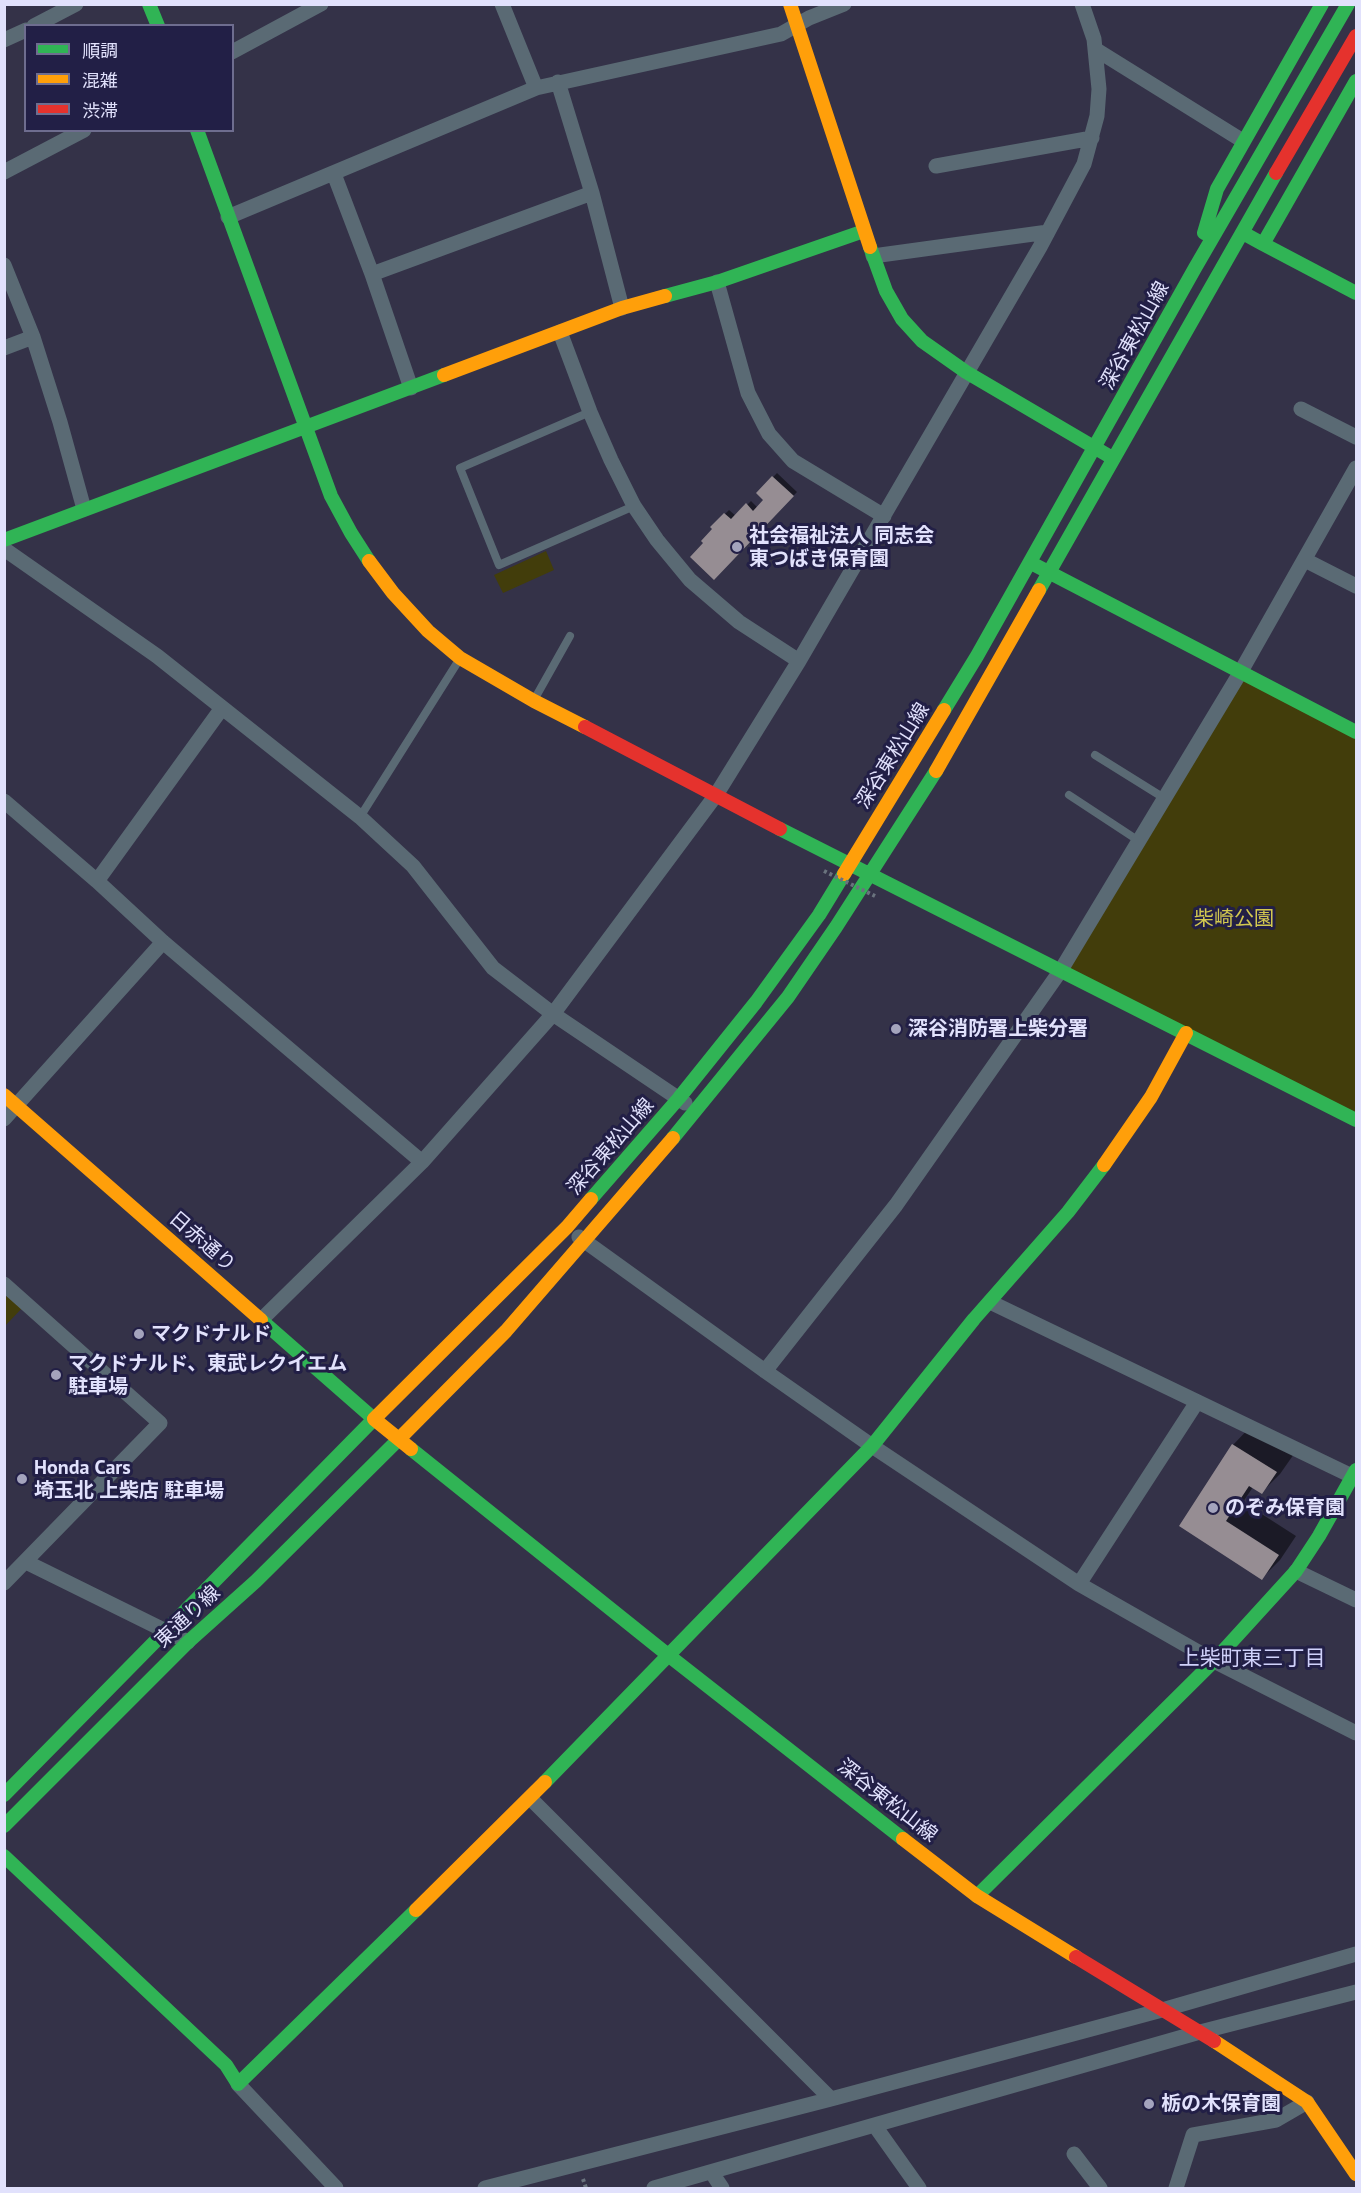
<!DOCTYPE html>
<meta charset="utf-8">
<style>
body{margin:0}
#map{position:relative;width:1361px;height:2193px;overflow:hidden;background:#343248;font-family:"PT Sans","Noto Sans JP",sans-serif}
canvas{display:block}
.frame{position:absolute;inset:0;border:6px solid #e1e1fc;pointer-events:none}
.legend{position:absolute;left:24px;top:24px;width:210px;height:108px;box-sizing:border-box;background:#221f46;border:2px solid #6e6d8f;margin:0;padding:8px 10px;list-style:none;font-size:18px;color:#e1e1fc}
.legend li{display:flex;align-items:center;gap:12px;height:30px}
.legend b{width:30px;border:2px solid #6e6d8f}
</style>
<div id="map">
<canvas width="1361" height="2193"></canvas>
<div class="frame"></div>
<ul class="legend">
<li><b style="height:8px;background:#30b455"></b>順調</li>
<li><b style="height:8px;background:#ff9f0a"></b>混雑</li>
<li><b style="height:8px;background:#e5322d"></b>渋滞</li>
</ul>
</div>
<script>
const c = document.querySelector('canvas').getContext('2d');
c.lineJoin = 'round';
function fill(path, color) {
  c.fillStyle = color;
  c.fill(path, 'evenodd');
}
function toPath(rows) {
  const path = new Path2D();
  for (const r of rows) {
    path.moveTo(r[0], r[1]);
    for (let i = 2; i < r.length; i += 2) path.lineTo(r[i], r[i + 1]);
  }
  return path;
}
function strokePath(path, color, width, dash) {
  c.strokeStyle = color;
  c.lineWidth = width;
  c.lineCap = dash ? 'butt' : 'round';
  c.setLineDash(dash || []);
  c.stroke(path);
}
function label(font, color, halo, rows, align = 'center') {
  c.font = font + ' "PT Sans","Noto Sans JP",sans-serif';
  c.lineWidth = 6;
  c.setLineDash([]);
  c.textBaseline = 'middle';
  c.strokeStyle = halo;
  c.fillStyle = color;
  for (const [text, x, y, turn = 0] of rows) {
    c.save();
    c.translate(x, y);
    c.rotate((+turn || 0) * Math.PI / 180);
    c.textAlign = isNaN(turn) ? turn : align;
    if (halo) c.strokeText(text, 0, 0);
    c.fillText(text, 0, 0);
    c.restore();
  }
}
fill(toPath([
 [546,551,554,570,503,593,494,575],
 [1240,673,1356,732,1356,1119,1061,970],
 [5,1289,24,1306,5,1326]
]), '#423d0b');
fill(toPath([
 [777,473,797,492,714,578,714,529,712,527,729,510,736,516,751,501,758,508,765,500,758,493],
 [1251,1426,1294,1454,1280,1474,1262,1492,1253,1487,1243,1502,1296,1536,1280,1560,1262,1578,1181,1526,1233,1445]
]), '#0007');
fill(toPath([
 [772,476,794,496,714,580,690,557,703,543,701,541,712,529,710,527,724,513,731,519,746,503,753,511,763,500,756,493],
 [1232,1444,1277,1472,1262,1494,1249,1486,1226,1521,1279,1555,1262,1580,1179,1526]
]), '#968d93');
strokePath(toPath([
 [583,2179,586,2188]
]), '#6a737e', 4, [3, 3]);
strokePath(toPath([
 [590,412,460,468,499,565,634,506],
 [534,700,570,636],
 [1095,755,1164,798],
 [1069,795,1139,841],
 [360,817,459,660]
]), '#5a6a74', 8);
strokePath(toPath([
 [502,4,536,88],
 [34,26,76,4],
 [4,40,26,30],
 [1095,49,1243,141],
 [232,52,321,4],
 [558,82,592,193,622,308],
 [936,166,1092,138],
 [4,172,84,130],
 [334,174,372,274,411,388],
 [228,217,536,88,781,34,809,18,844,4],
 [873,256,1048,232],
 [4,265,33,337,60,422,84,509],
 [372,274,592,193],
 [717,282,748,393,769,434,793,461,884,516],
 [560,332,590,412,611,460,634,506,657,540,690,580,739,622,799,661],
 [4,348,33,337],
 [1301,409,1356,437],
 [4,549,157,656,360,817,413,866,493,968,553,1014,685,1103],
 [1305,560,1356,586],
 [4,801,97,881,163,942,422,1162],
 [97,881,222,708],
 [4,1119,163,942],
 [579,1237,765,1371,872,1446,1079,1584,1214,1661,1356,1733],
 [4,1284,160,1423,4,1583],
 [990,1302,1356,1478],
 [261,1320,422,1162,553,1014,716,795,799,661,1040,247,1084,164,1097,116,1099,89,1094,39,1082,4],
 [765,1371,896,1205,1061,970,1240,673,1356,468],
 [26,1562,188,1642],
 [1296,1571,1356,1600],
 [1079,1584,1197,1402],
 [530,1798,831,2099],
 [238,2084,336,2188],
 [875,2126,919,2188],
 [1074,2154,1100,2188],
 [712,2173,722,2188],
 [485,2188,831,2099,1162,2010,1356,1954],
 [654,2188,1200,2032,1356,1992],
 [1176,2188,1193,2135,1276,2120,1307,2102]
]), '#5a6a74', 15);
strokePath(toPath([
 [149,4,158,26],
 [197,130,331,496,351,533,369,561],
 [1204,233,1217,189,1322,4],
 [1243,233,1263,244,1356,81],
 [1263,244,1356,293],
 [870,247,886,291,902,319,922,341,966,372,1109,456],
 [665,296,717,282,864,231],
 [4,540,444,375],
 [1033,564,1356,732],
 [1039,590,1276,173],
 [944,710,977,656,1195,268,1348,4],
 [780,829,1356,1120],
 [673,1138,788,997,836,927,936,771],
 [591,1199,679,1098,756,1002,819,915,844,874],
 [411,1449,668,1655,903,1839],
 [545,1782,872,1446,974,1319,1068,1212,1104,1165],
 [4,1795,374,1419,261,1320],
 [4,1826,188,1642,256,1581,399,1439],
 [4,1856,226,2065,238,2084,416,1910],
 [977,1896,1214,1661,1296,1571,1319,1536,1356,1470]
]), '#30b455', 14);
strokePath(toPath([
 [790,4,870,247],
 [444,375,622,308,665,296],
 [369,561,393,593,428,631,460,658,534,701,585,727],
 [936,771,1039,590],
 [844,874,944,710],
 [4,1095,261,1320],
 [1104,1165,1151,1097,1186,1033],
 [399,1439,506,1331,673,1138],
 [411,1449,374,1419,567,1227,591,1199],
 [903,1839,977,1896,1076,1957],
 [416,1910,545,1782],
 [1214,2041,1307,2102,1356,2174]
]), '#ff9f0a', 14);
strokePath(toPath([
 [1276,173,1356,36],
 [585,727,780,829],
 [1076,1957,1214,2041]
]), '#e5322d', 14);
strokePath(toPath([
 [824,871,875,896]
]), '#6a737e', 4, [3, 3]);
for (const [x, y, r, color] of [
 [737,547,6,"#a4a4bd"],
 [896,1029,6,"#a4a4bd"],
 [139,1334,6,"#a4a4bd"],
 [56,1375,6,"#a4a4bd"],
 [22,1479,6,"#a4a4bd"],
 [1213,1508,6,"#a4a4bd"],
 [1149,2104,6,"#a4a4bd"]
]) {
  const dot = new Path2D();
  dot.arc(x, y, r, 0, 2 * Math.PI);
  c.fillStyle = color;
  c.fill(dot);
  strokePath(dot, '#221f46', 2);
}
label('20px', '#e1e1fc', '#221f46', [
 ["深谷東松山線",1135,336,-61],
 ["深谷東松山線",893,756,-58],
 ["深谷東松山線",611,1147,-49],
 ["日赤通り",202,1242,41],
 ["東通り線",188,1617,-43],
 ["深谷東松山線",887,1801,38]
]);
label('bold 20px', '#e1e1fc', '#221f46', [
 ["社会福祉法人 同志会",749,536],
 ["東つばき保育園",749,559],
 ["深谷消防署上柴分署",908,1029],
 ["マクドナルド",151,1334],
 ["マクドナルド、東武レクイエム",68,1364],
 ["駐車場",68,1387],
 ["Honda Cars",34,1468],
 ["埼玉北 上柴店 駐車場",34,1491],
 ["のぞみ保育園",1225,1508],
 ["栃の木保育園",1161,2104]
], 'left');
label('20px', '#d2c84f', '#221f46', [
 ["柴崎公園",1234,919]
]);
label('21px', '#d0d1fa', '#221f46', [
 ["上柴町東三丁目",1252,1659]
]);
</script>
